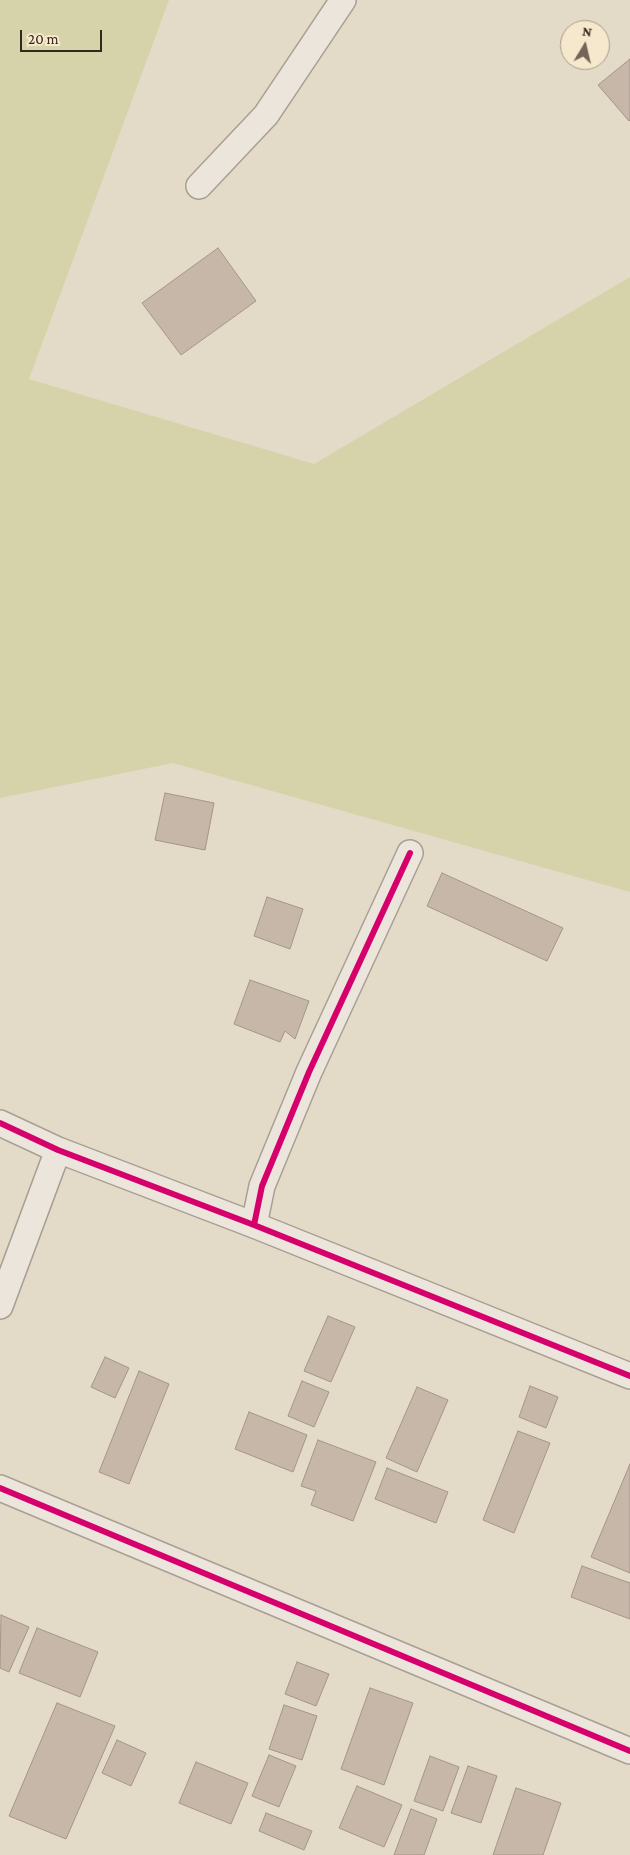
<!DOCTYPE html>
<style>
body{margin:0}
#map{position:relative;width:630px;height:1855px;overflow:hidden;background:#e4dac8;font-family:"Crimson Pro",serif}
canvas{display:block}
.north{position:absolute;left:560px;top:20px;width:50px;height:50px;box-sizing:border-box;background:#f6e8cd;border:1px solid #a99b86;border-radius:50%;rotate:9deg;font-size:14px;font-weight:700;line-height:20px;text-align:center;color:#36271b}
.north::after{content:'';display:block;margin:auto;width:18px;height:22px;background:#736658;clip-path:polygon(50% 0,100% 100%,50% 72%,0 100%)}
.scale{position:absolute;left:20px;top:30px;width:82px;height:22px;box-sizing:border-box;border:2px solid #36271b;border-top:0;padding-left:6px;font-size:15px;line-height:18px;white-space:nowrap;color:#36271b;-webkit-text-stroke:4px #f6e8cd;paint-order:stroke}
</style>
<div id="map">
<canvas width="630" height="1855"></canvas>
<div class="north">N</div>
<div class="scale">20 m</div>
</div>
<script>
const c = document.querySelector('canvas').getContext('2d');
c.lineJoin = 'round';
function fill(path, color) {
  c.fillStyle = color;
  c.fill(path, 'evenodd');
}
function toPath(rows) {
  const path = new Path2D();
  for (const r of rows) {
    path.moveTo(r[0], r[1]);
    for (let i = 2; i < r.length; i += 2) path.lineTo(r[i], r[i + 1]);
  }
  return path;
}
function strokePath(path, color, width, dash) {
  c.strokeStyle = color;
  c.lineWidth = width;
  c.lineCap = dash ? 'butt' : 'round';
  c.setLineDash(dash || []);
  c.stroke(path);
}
fill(toPath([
 [0,0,169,0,29,379,314,464,630,277,630,892,173,763,0,798]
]), '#d6d3aa');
const building = toPath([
 [630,59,630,120,629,121,598,85,630,59],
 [218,248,256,301,181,355,142,303,218,248],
 [165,793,214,803,205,850,155,840,165,793],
 [442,873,563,928,547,961,427,906,442,873],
 [267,897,303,909,290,949,254,936,267,897],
 [250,980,309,1001,295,1039,285,1031,280,1042,234,1024,250,980],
 [328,1316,355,1327,331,1382,304,1371,328,1316],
 [105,1357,129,1368,115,1398,91,1387,105,1357],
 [139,1371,169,1384,129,1484,99,1472,139,1371],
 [302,1381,329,1392,314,1427,288,1416,302,1381],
 [530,1386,558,1397,546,1428,519,1417,530,1386],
 [417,1387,448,1400,417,1472,386,1458,417,1387],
 [249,1412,307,1435,293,1472,235,1449,249,1412],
 [518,1431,550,1443,514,1533,483,1520,518,1431],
 [318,1440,376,1462,353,1521,311,1505,316,1491,301,1486,318,1440],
 [630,1464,630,1573,591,1557,630,1464],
 [387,1468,448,1492,436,1523,375,1499,387,1468],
 [582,1566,630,1583,630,1619,571,1597,582,1566],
 [1,1615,29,1627,9,1672,0,1668,1,1615],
 [37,1628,98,1652,80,1697,19,1673,37,1628],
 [297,1662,329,1674,316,1706,285,1694,297,1662],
 [370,1688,413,1703,384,1785,341,1769,370,1688],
 [57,1703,115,1726,66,1839,9,1816,57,1703],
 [284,1705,317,1716,302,1760,269,1749,284,1705],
 [117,1740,146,1753,131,1786,102,1773,117,1740],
 [269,1755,296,1766,279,1807,252,1796,269,1755],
 [430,1756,459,1767,443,1811,414,1801,430,1756],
 [196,1762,248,1783,231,1824,179,1803,196,1762],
 [468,1766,497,1776,481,1823,451,1813,468,1766],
 [357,1786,402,1805,384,1847,339,1828,357,1786],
 [516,1788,561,1803,543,1855,493,1855,516,1788],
 [411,1809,437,1819,424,1855,394,1855,411,1809],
 [266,1813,312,1831,304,1850,259,1831,266,1813]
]);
fill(building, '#c7b7a9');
strokePath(building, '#a49588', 1);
const street = toPath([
 [199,186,266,115,343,0],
 [0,1123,58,1150,254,1225,630,1376],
 [254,1225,262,1186,309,1072,410,853],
 [0,1306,58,1150],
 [0,1488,630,1751]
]);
strokePath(street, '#a99f92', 28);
strokePath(street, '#ebe5db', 25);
strokePath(toPath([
 [0,1123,58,1150,254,1225,630,1376],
 [254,1225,262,1186,309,1072,410,853],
 [0,1488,630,1751]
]), '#d6006c', 6);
</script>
